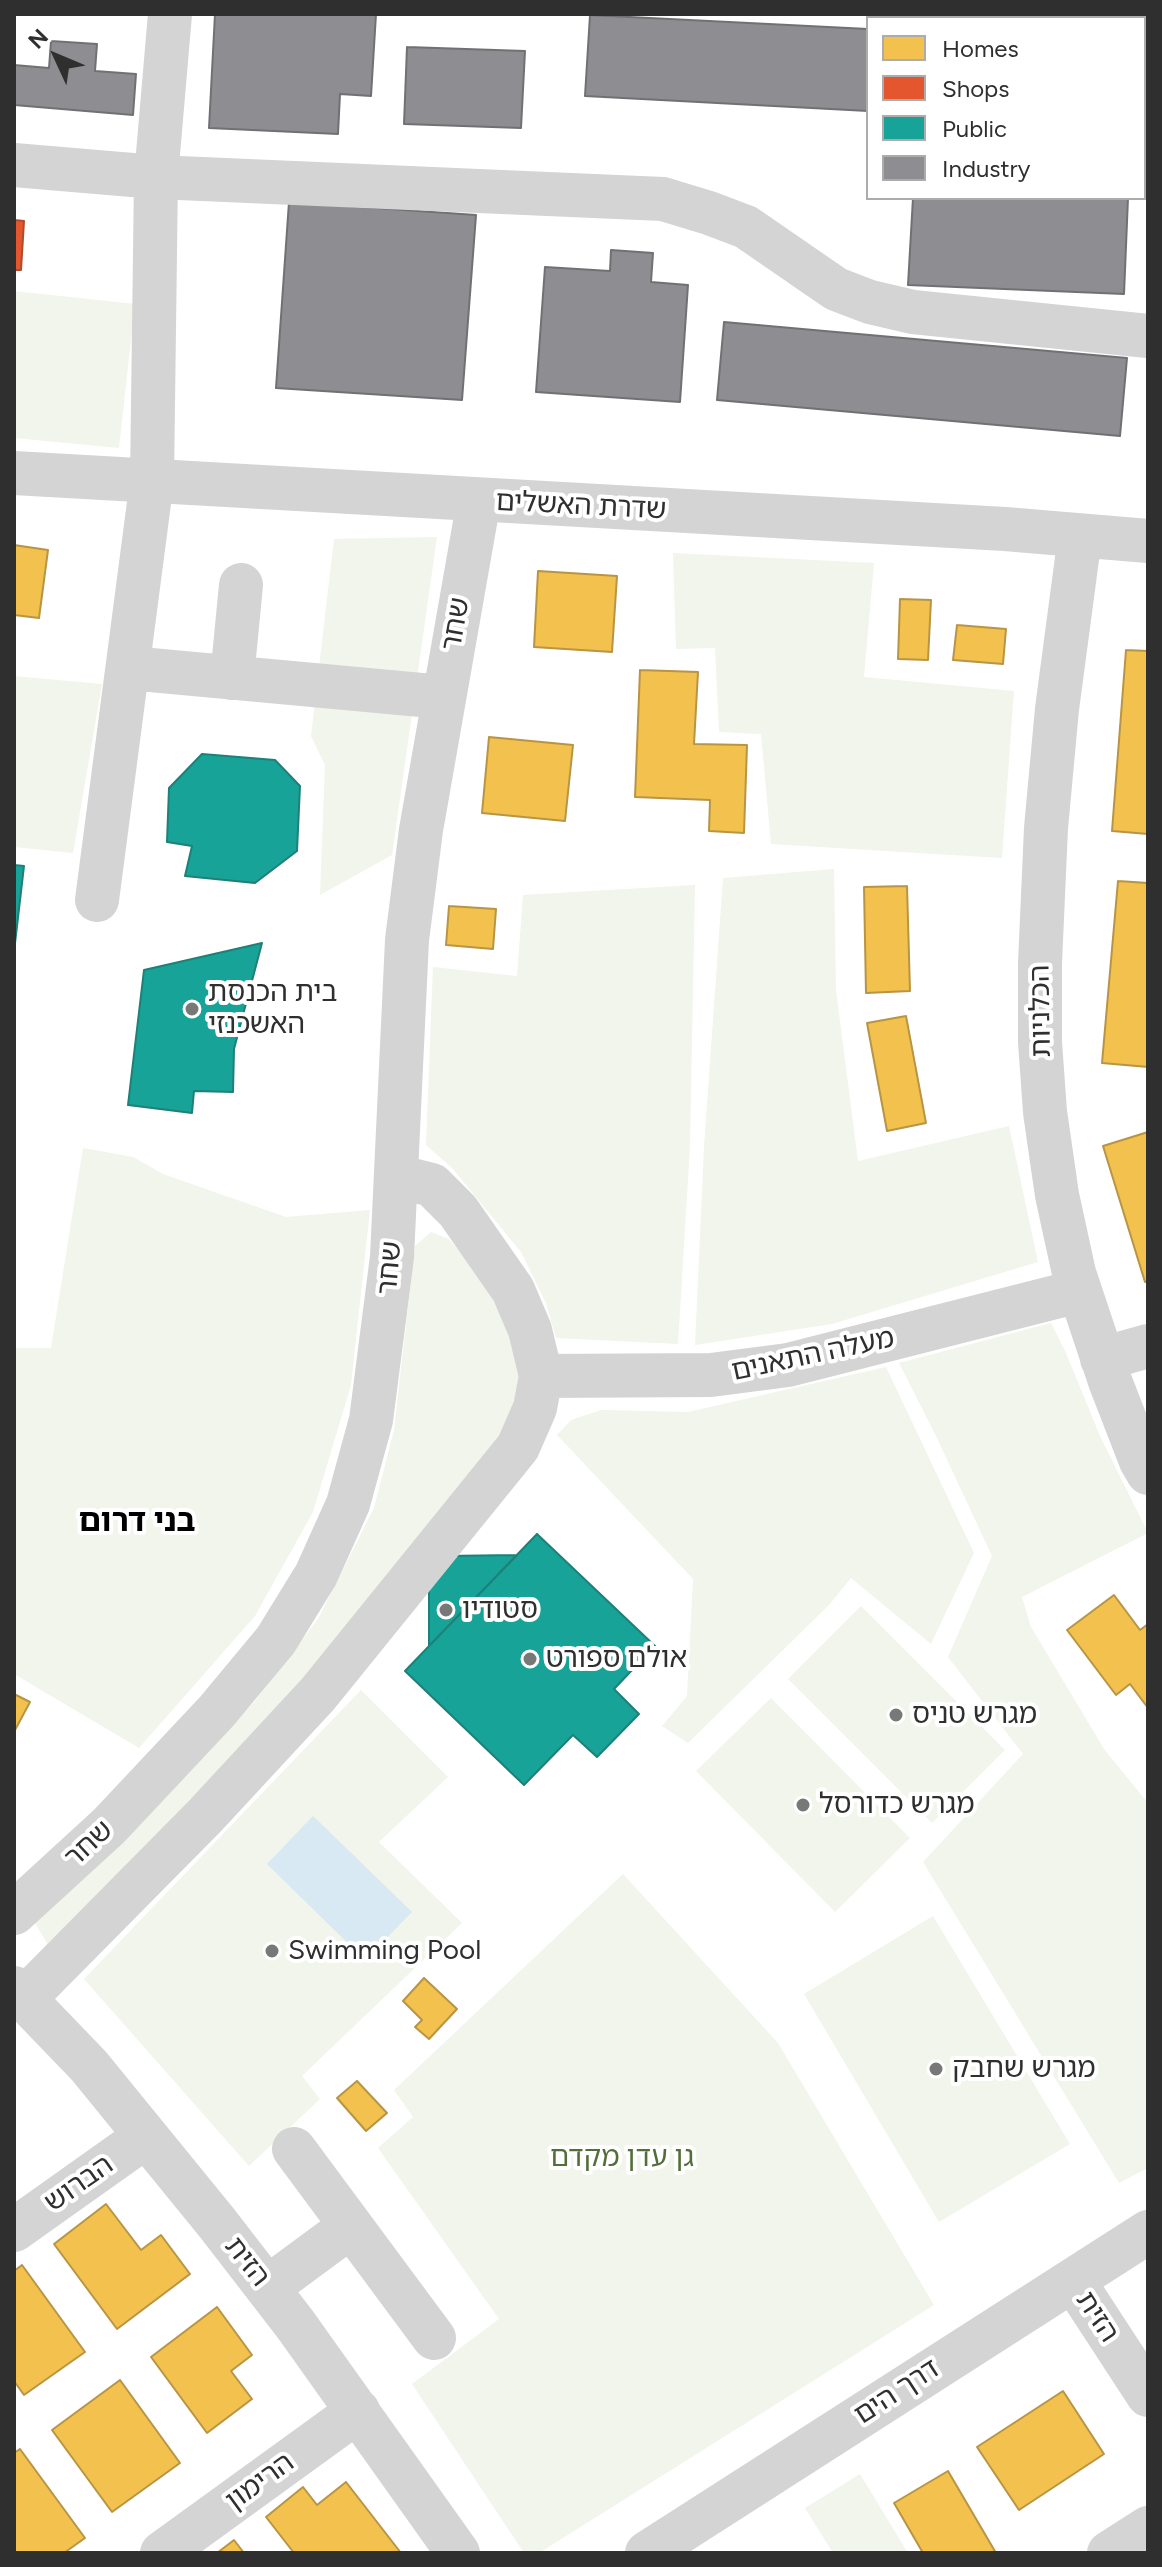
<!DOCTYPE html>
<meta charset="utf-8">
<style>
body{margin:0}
#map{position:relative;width:1162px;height:2567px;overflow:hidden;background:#fff;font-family:Figtree,sans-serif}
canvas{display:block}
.frame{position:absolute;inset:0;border:16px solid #2f2f2f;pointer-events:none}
.legend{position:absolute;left:866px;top:16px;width:280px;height:184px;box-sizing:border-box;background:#fff;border:2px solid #acacac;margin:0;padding:10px 14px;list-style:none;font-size:24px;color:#2f2f2f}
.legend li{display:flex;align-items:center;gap:16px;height:40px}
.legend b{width:40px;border:2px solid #acacac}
.north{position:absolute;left:16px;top:16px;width:80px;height:80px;-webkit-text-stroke:6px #fff;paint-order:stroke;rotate:314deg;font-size:22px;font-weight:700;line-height:32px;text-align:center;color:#2f2f2f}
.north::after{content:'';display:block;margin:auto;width:28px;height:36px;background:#2f2f2f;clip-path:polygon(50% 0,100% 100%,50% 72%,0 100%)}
</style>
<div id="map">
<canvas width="1162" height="2567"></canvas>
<div class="frame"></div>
<ul class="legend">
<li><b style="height:22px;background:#f2c14e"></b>Homes</li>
<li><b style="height:22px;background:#e4572e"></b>Shops</li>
<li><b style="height:22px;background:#17a398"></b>Public</li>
<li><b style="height:22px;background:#8d8d92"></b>Industry</li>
</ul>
<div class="north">N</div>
</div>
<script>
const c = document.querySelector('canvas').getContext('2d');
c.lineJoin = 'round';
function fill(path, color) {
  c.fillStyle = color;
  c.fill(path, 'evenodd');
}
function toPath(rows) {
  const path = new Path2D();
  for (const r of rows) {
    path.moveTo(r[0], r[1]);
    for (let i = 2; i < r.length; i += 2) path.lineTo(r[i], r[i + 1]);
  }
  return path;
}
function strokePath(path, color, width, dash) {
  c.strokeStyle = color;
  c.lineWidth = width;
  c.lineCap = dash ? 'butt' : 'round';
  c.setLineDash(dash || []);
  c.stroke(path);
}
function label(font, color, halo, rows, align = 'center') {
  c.font = font + ' Figtree,"Noto Sans Hebrew",sans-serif';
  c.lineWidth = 8;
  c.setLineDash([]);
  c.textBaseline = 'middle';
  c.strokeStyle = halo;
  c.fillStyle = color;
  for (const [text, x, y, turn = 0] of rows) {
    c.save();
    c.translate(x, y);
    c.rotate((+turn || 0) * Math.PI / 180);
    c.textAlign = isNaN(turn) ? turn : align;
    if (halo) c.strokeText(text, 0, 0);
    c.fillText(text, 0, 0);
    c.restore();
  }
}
fill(toPath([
 [14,291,135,304,119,448,14,438],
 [437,537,392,855,320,895,325,765,311,736,334,539],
 [673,553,874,563,864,677,1014,691,1002,858,771,844,761,734,719,732,715,648,676,649],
 [14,676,102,684,73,853,14,847],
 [834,869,836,990,858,1161,1009,1126,1038,1262,832,1324,695,1345,704,1147,723,878],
 [695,885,690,1146,678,1344,556,1338,546,1303,521,1252,452,1168,426,1145,433,967,517,976,523,895],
 [83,1148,133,1157,163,1174,286,1217,370,1210,351,1385,313,1512,255,1616,139,1748,14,1674,14,1348,51,1348],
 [431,1232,449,1239,483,1279,516,1346,521,1389,502,1446,306,1684,48,1945,35,1923,181,1779,254,1702,318,1619,374,1508,394,1430,415,1246],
 [1051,1323,1066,1353,1100,1436,1148,1533,1022,1597,1031,1627,1104,1749,1148,1803,1148,2168,1119,2183,923,1862,1023,1754,948,1657,992,1556,936,1436,899,1363],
 [886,1367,974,1553,931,1644,851,1578,829,1605,688,1743,662,1726,687,1696,693,1579,557,1435,571,1420,601,1410,688,1412],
 [861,1606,1005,1750,932,1823,788,1679],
 [361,1690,448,1777,379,1842,462,1923,302,2076,320,2099,249,2166,84,1979],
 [771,1698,910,1838,835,1912,696,1771],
 [623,1874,778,2043,934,2305,539,2553,524,2553,412,2384,499,2319,378,2148,413,2117,394,2090],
 [933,1916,1070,2144,939,2222,804,1994],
 [860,2474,908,2553,833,2553,805,2508]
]), '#f1f5ec');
fill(toPath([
 [313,1816,412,1912,365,1960,267,1864]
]), '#d8e9f3');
const homes = toPath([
 [14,545,48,550,39,618,14,615,14,545],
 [538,571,617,576,612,652,534,647,538,571],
 [900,599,931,600,928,660,898,659,900,599],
 [957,625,1006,629,1003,664,953,660,957,625],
 [1126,650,1148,651,1148,834,1112,831,1126,650],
 [640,670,698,672,694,744,747,745,744,833,709,831,710,800,635,797,640,670],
 [489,737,573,745,565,821,482,813,489,737],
 [1118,881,1148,883,1148,1067,1102,1063,1118,881],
 [907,886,910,991,866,993,864,887,907,886],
 [449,906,496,909,493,949,446,945,449,906],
 [906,1016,926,1123,887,1131,867,1023,906,1016],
 [1148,1132,1148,1281,1145,1282,1103,1146,1148,1132],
 [1114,1595,1140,1630,1148,1624,1148,1708,1130,1684,1116,1695,1067,1630,1114,1595],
 [14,1694,30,1702,14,1732,14,1694],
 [424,1978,457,2009,429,2039,415,2027,422,2020,403,2001,424,1978],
 [357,2081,387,2113,366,2131,337,2098,357,2081],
 [106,2204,141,2250,161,2235,190,2274,117,2329,54,2244,106,2204],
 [22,2265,85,2352,24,2395,14,2381,14,2271,22,2265],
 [217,2307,252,2355,231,2371,252,2399,207,2433,151,2357,217,2307],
 [120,2380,180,2463,112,2512,52,2430,120,2380],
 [1063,2391,1104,2454,1019,2510,977,2447,1063,2391],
 [20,2449,85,2538,64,2553,14,2553,14,2453,20,2449],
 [948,2471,996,2553,923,2553,894,2503,948,2471],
 [346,2482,401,2553,294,2553,266,2517,303,2487,317,2505,346,2482],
 [234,2540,244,2553,217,2553,234,2540]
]);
fill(homes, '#f2c14e');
strokePath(homes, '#b89545', 2);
const shops = toPath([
 [14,220,24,221,21,270,14,270,14,220]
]);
fill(shops, '#e4572e');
strokePath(shops, '#ae4b2e', 2);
const public = toPath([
 [202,754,275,760,300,786,297,851,255,883,185,876,192,846,167,842,169,788,202,754],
 [14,865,24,866,14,952,14,865],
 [262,943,234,1049,233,1092,194,1091,192,1113,128,1105,144,970,262,943],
 [537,1534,655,1646,614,1689,639,1714,597,1757,573,1735,524,1785,405,1671,537,1534],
 [517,1555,429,1646,429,1575,444,1556,517,1555]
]);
fill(public, '#17a398');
strokePath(public, '#1e8078', 2);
const industry = toPath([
 [215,14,376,14,371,96,340,94,338,134,209,128,215,14],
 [590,15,868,29,868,111,585,96,590,15],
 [51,41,97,44,95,71,136,74,133,115,14,105,14,65,49,68,51,41],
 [1144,43,1148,43,1148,125,1144,125,1144,43],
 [407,47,525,51,521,128,404,124,407,47],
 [913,198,1128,198,1124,294,908,285,913,198],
 [289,202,476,215,462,400,276,388,289,202],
 [611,250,653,253,651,282,688,285,680,402,536,392,545,267,610,271,611,250],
 [724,322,1127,358,1120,436,717,400,724,322]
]);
fill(industry, '#8d8d92');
strokePath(industry, '#717174', 2);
strokePath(toPath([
 [14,165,156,177,663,199,709,213,746,227,836,289,870,302,913,312,1148,336],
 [14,473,1005,529,1148,541],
 [1080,536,1057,709,1046,828,1040,963,1040,1042,1045,1112,1057,1195,1074,1273,1110,1381,1141,1461,1148,1473],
 [129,668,443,697],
 [232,678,241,585],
 [97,900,152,480,156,177,170,14],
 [1102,1359,1148,1346],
 [541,1376,711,1375,788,1365,1079,1291],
 [14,1913,109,1826,217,1711,276,1640,316,1575,348,1504,371,1420,392,1257,407,940,421,830,479,500],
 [14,1988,89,2066,217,2223,295,2324,458,2553],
 [25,1998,205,1816,318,1694,518,1447,535,1408,541,1376,530,1330,513,1290,458,1211,432,1185,396,1176],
 [294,2149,434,2338],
 [14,2230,145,2137],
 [1073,2280,1148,2395],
 [267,2288,351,2226],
 [162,2553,358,2411],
 [647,2553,1148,2232],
 [1109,2553,1148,2528]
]), '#d4d4d4', 44);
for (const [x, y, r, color] of [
 [192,1009,8,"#787878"],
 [446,1610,8,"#787878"],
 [530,1659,8,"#787878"],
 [896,1715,8,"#787878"],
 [803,1805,8,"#787878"],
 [272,1951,8,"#787878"],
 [936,2069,8,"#787878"]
]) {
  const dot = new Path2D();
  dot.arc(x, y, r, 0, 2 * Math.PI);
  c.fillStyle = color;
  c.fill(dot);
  strokePath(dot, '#fff', 3);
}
label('28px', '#2f2f2f', '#fff', [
 ["שדרת האשלים",581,506,3],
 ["שחר",456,624,-80],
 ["הכלניות",1041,1011,-91],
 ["שחר",390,1268,-85],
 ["מעלה התאנים",813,1355,-12],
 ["שחר",89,1844,-43],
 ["הברוש",79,2184,-35],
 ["הזית",247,2262,52],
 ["הזית",1097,2317,57],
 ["דרך הים",897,2392,-33],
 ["הרימון",260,2482,-36]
]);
label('28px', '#2f2f2f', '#fff', [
 ["בית הכנסת",208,993],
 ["האשכנזי",208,1025],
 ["סטודיו",462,1610],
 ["אולם ספורט",546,1659],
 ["מגרש טניס",912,1715],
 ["מגרש כדורסל",819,1805],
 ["Swimming Pool",288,1951],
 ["מגרש שחבק",952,2069]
], 'left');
label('28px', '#536e39', '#fff', [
 ["גן עדן מקדם",622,2158]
]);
label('bold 32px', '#000', '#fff', [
 ["בני דרום",137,1522]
]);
</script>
